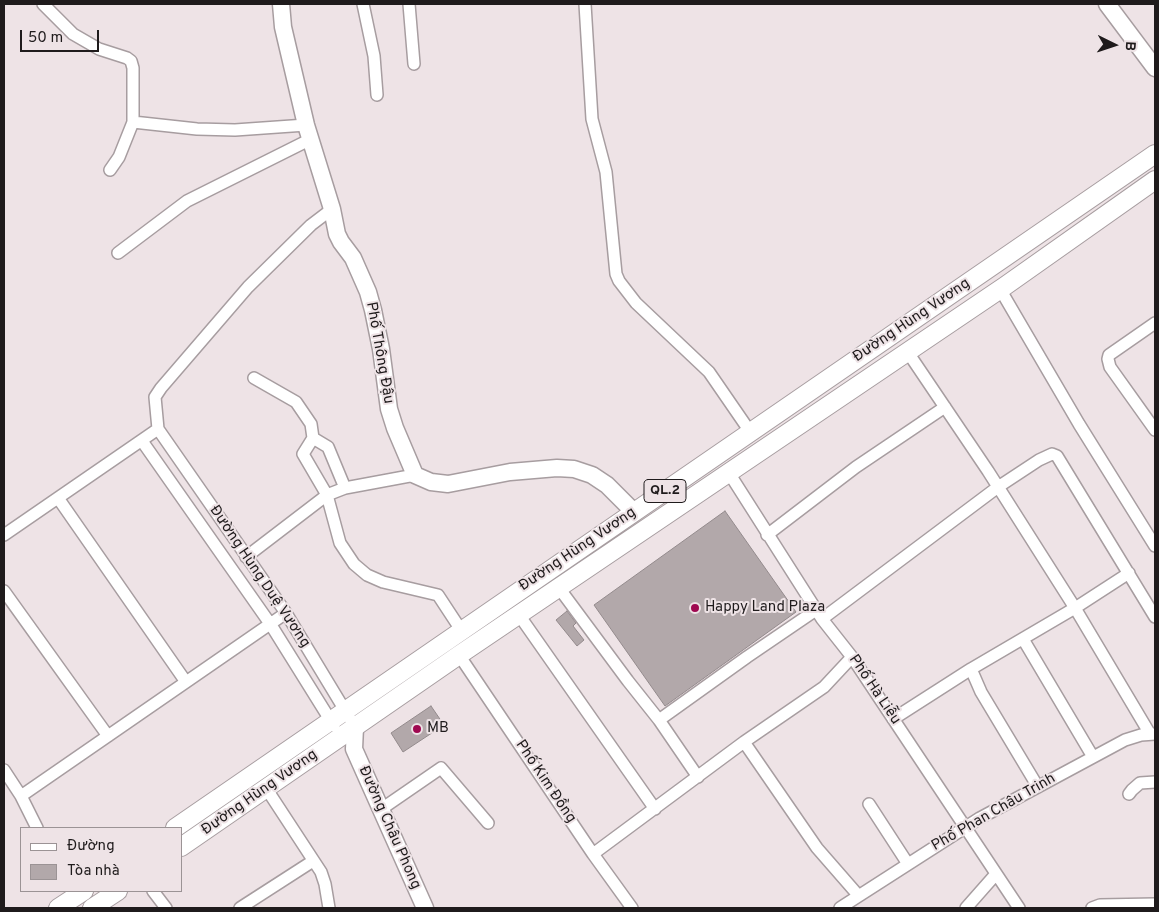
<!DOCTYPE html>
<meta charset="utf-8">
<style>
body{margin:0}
#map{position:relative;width:1159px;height:912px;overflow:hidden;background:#eee3e6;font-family:Overpass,sans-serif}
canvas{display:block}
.frame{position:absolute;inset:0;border:5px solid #1f1b1c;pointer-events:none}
.legend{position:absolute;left:20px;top:827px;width:162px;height:65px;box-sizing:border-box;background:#eee3e6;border:1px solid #9b9395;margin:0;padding:6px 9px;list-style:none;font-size:15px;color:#1f1b1c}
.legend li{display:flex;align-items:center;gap:10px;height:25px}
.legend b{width:25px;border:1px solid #9b9395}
.north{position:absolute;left:1089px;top:20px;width:50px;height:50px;-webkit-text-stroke:4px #eee3e6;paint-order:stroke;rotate:94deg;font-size:14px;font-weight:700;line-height:20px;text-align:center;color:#1f1b1c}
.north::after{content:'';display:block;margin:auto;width:18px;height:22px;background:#1f1b1c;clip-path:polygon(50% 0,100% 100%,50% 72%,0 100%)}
.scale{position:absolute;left:20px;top:30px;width:79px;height:22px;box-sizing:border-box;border:2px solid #1f1b1c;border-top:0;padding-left:6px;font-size:15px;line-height:18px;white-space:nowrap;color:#1f1b1c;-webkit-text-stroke:4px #eee3e6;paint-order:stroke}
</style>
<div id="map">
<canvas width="1159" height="912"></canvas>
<div class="frame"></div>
<ul class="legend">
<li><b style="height:6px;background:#fff"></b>Đường</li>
<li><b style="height:14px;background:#b2a8aa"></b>Tòa nhà</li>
</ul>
<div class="north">B</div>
<div class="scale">50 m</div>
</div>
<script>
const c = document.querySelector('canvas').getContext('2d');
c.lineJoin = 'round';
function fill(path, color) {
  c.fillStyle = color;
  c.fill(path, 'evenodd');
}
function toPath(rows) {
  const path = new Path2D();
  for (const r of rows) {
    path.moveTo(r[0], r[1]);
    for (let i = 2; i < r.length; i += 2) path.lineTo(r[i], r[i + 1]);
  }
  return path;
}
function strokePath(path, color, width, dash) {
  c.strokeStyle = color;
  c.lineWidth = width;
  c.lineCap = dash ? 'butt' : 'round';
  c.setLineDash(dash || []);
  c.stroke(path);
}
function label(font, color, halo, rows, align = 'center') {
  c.font = font + ' Overpass,sans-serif';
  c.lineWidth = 4;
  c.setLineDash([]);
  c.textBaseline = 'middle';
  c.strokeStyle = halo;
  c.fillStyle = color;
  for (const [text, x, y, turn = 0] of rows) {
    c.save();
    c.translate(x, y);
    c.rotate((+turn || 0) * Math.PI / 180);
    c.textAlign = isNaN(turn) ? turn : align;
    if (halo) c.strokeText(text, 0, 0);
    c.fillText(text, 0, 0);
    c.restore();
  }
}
const building = toPath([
 [725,511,796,612,665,706,594,605,725,511],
 [567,611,576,623,573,626,584,640,577,646,556,620,567,611],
 [431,706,444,725,403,752,391,733,431,706]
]);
fill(building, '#b2a8aa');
strokePath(building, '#938a8c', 1);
const street = toPath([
 [43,4,73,34,99,49,127,58,131,61,133,68,133,122,119,157,110,170],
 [363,4,374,56,377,95],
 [409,4,414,64],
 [585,4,592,119,606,172,616,274,619,281,636,303,709,372,751,433],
 [133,122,197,129,235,130,306,125],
 [118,253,187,201,311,139],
 [1000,289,1079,424,1155,546],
 [1155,323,1109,355,1108,359,1110,367,1155,430],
 [907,351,988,471,1075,608,1150,734],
 [254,378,296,402,311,424,313,438,303,454,327,495,340,543,354,564,367,575,383,582,438,595,461,630],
 [158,429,286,613,355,727],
 [158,429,155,397,161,388,248,287,311,225,332,209],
 [313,438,328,447,345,488],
 [142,441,271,625,334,726],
 [729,473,822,619,852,657,1019,908],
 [58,498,186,682],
 [4,535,158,429],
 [767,535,856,467,945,407],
 [246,557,327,495,345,488,415,475],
 [559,588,628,681,659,720,698,777],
 [4,591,108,736],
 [519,615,655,809],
 [822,619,998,487,1039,460,1052,454,1057,456,1155,617],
 [1023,639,1093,757],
 [459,655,593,854,632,908],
 [893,719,971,669],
 [659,720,747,657,816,610],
 [744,742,817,848,858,895],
 [4,770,21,796,37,828],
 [1038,787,981,692,971,669,1075,608,1129,573],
 [266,788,321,872,325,884,329,908],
 [1129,794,1132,790,1140,783,1155,782],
 [21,796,286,613],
 [869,804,908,864],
 [380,810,441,768,488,823],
 [593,854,744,742,824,687,852,657],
 [153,891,166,908],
 [240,908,313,861],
 [840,908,980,818,1125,740,1141,735,1155,734],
 [966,908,996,874],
 [1092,908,1100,905,1155,904]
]);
const secondary = toPath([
 [281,4,283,27,306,125,332,209,337,234,341,242,353,258,368,292,373,310,381,349,389,409,395,428,415,475,431,482,448,484,510,472,557,468,574,469,592,475,607,485,634,512],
 [1107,4,1155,68],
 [355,727,354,749,425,908]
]);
const primary = toPath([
 [175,828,1155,154],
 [181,847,459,655,1005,286,1155,180],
 [58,908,84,891],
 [92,908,118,891]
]);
strokePath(street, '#a79da0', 14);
strokePath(secondary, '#a79da0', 19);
strokePath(primary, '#a79da0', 20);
strokePath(street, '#fff', 11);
strokePath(secondary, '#fff', 16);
strokePath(primary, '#fff', 18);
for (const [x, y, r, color] of [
 [695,608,5,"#9f0850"],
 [417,729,5,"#9f0850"]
]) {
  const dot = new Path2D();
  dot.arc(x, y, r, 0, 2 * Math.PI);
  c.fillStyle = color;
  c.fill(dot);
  strokePath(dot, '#eee3e6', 2);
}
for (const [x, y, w] of [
 [665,491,42]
]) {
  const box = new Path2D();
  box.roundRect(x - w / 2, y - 11.5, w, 23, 4);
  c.fillStyle = '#eee3e6';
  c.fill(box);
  strokePath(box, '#1f1b1c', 1);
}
label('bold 14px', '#1f1b1c', null, [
 ["QL.2",665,491]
]);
label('15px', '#1f1b1c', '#eee3e6', [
 ["Đường Hùng Vương",912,321,-34],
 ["Phố Thông Đậu",379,353,80],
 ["Đường Hùng Vương",578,550,-34],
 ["Đường Hùng Duệ Vương",259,577,56],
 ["Phố Hà Liễu",874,690,56],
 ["Phố Kim Đồng",545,782,56],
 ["Đường Hùng Vương",260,793,-35],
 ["Phố Phan Châu Trinh",994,813,-30],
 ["Đường Châu Phong",389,828,66]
]);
label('15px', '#1f1b1c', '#eee3e6', [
 ["Happy Land Plaza",705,608],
 ["MB",427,729]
], 'left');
</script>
